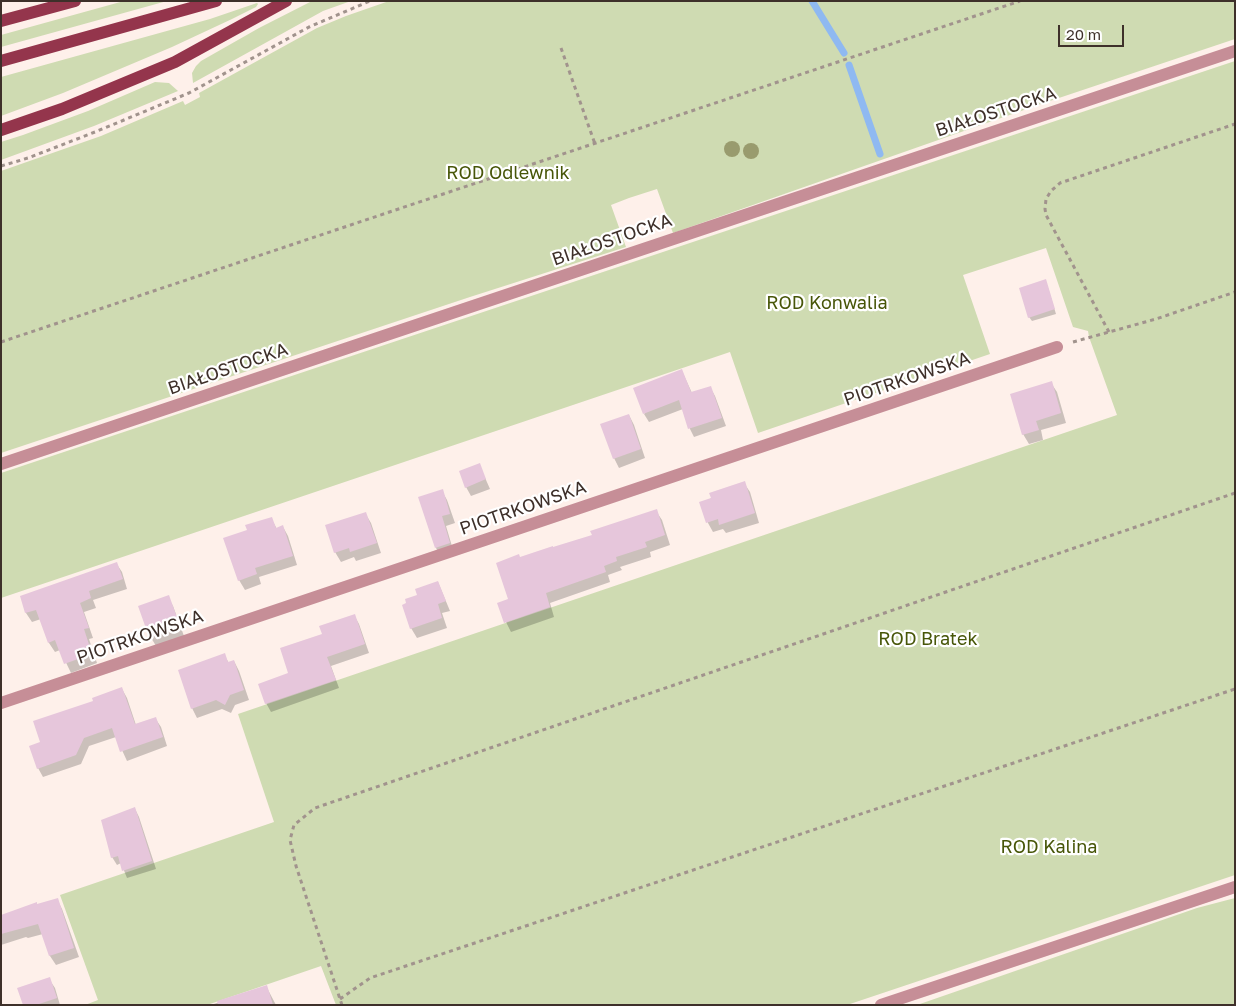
<!DOCTYPE html>
<meta charset="utf-8">
<style>
body{margin:0}
#map{position:relative;width:1236px;height:1006px;overflow:hidden;background:#fef0ea;font-family:"Golos Text",sans-serif}
canvas{display:block}
.frame{position:absolute;inset:0;border:2px solid #3e302a;pointer-events:none}
.scale{position:absolute;left:1058px;top:25px;width:66px;height:22px;box-sizing:border-box;border:2px solid #3e302a;border-top:0;padding-left:6px;font-size:15px;line-height:18px;white-space:nowrap;color:#3e302a;-webkit-text-stroke:4px #fff;paint-order:stroke}
</style>
<div id="map">
<canvas width="1236" height="1006"></canvas>
<div class="frame"></div>
<div class="scale">20 m</div>
</div>
<script>
const c = document.querySelector('canvas').getContext('2d');
c.lineJoin = 'round';
function fill(path, color) {
  c.fillStyle = color;
  c.fill(path, 'evenodd');
}
function toPath(rows) {
  const path = new Path2D();
  for (const r of rows) {
    path.moveTo(r[0], r[1]);
    for (let i = 2; i < r.length; i += 2) path.lineTo(r[i], r[i + 1]);
  }
  return path;
}
function strokePath(path, color, width, dash) {
  c.strokeStyle = color;
  c.lineWidth = width;
  c.lineCap = dash ? 'butt' : 'round';
  c.setLineDash(dash || []);
  c.stroke(path);
}
function label(font, color, halo, rows, align = 'center') {
  c.font = font + ' "Golos Text",sans-serif';
  c.lineWidth = 4.5;
  c.setLineDash([]);
  c.textBaseline = 'middle';
  c.strokeStyle = halo;
  c.fillStyle = color;
  for (const [text, x, y, turn = 0] of rows) {
    c.save();
    c.translate(x, y);
    c.rotate((+turn || 0) * Math.PI / 180);
    c.textAlign = isNaN(turn) ? turn : align;
    if (halo) c.strokeText(text, 0, 0);
    c.fillText(text, 0, 0);
    c.restore();
  }
}
fill(toPath([
 [124,1,167,1,1,47,1,35],
 [312,1,351,1,323,11,193,83,192,73,196,66,201,61,259,28],
 [389,1,1235,1,1235,39,1041,104,673,233,657,189,629,198,611,205,626,247,470,297,1,453,1,171,101,136,183,101,185,105,200,97,199,93,317,28,346,16],
 [257,3,258,4,256,7,232,19,172,47,63,93,1,116,1,77,210,19],
 [1235,61,1235,875,847,1005,336,1005,321,966,207,1005,85,1005,98,1000,60,895,274,822,238,714,1117,415,1089,337,1088,331,1073,327,1046,248,963,275,990,354,758,433,730,352,1,598,1,473],
 [155,82,169,83,178,91,94,126,1,160,1,142,23,135,88,111],
 [1235,898,1235,1005,917,1005,1197,908]
]), '#cfdbb2');
fill(toPath([
 [1046,281,1056,314,1032,321,1029,317],
 [682,371,692,393,710,387,715,396,726,426,694,437,690,429,683,409,649,422,644,414],
 [1051,383,1057,392,1066,423,1041,430,1043,440,1029,444,1023,434],
 [629,415,634,425,645,458,619,468,614,458],
 [479,464,490,489,471,496,466,487],
 [744,483,750,492,759,523,726,533,723,529,713,532,708,523,701,503],
 [442,491,447,500,455,523,446,526,454,553,441,557,436,548],
 [656,511,662,520,670,545,650,552,651,557,620,567,622,570,608,575,610,582,550,603,554,617,511,632,506,622,520,558,593,536],
 [365,513,371,523,381,553,356,561,354,557,341,562,335,552],
 [271,518,277,529,283,527,288,536,297,565,259,577,261,584,245,590,239,580,248,531],
 [116,563,122,572,127,589,93,600,96,608,84,612,93,638,89,639,97,663,71,673,60,650,55,652,49,643,41,619,32,622,26,613,22,597],
 [438,582,450,611,442,613,447,628,417,638,411,628,418,596],
 [168,597,173,606,184,636,156,646,150,636],
 [354,615,359,624,369,653,331,666,339,688,271,712,266,703,324,635],
 [224,655,229,663,234,661,239,671,249,700,235,705,231,713,222,709,197,718,192,708],
 [122,689,127,698,136,725,155,718,161,727,167,746,127,761,116,737,89,746,81,764,43,777,38,768,42,743,94,702],
 [135,809,139,817,156,869,127,878,121,863,117,865,112,857],
 [57,899,62,909,79,957,56,965,50,956,43,934,28,938,26,937,1,945,1,916],
 [49,979,55,988,60,1005,24,1005],
 [266,986,276,1005,211,1005]
]), '#0003');
strokePath(toPath([
 [812,1,844,53],
 [849,65,880,154]
]), '#8fb9f1', 7);
fill(toPath([
 [1046,279,1055,309,1028,318,1019,288],
 [682,369,691,392,711,386,722,418,688,429,679,400,643,414,633,388],
 [1052,381,1061,413,1036,421,1039,430,1022,435,1010,394],
 [629,414,641,449,613,459,600,424],
 [480,463,486,479,465,488,459,471],
 [745,481,755,513,719,525,718,519,706,523,699,502,711,498,709,493],
 [443,489,450,514,442,516,450,543,435,548,418,497],
 [657,509,665,535,645,542,647,547,616,557,617,561,604,566,606,572,546,593,550,607,504,623,497,603,508,599,496,563,519,554,520,557,553,546,553,547,592,535,590,531],
 [366,512,377,543,350,552,349,548,334,553,325,525],
 [272,517,276,528,283,525,293,556,255,568,257,574,238,581,223,538,247,530,245,525],
 [117,562,123,579,89,591,91,598,80,603,89,628,84,629,92,654,64,664,55,640,48,643,36,610,25,613,20,596],
 [438,581,446,601,438,604,442,618,410,629,402,605,406,603,405,599,417,595,415,589],
 [169,595,180,626,149,637,138,606],
 [355,614,365,644,327,657,336,680,265,704,258,684,288,673,280,648,322,634,319,626],
 [225,653,228,662,234,660,244,690,230,695,225,705,216,700,191,709,178,670],
 [122,687,135,724,156,717,163,737,120,752,112,728,84,738,76,755,37,769,29,746,40,742,33,721,93,701,92,698],
 [135,807,152,861,122,871,118,856,111,858,101,820],
 [58,898,74,948,49,956,38,924,1,934,1,915,37,902,37,904],
 [50,977,57,998,36,1005,23,1005,17,988],
 [267,985,273,1005,218,1005,217,1001]
]), '#e6c6db');
strokePath(toPath([
 [561,48,595,144],
 [1,166,28,158,95,132,189,93,309,27,370,1],
 [1109,332,1046,215,1045,209,1046,199,1051,191,1060,183,1235,124],
 [1,342,1020,1],
 [1073,342,1156,319,1235,292],
 [340,999,370,978,1235,689],
 [342,1005,296,866,290,840,294,825,315,808,1235,493]
]), '#a1938d', 3, [4, 4]);
strokePath(toPath([
 [881,1005,1235,887]
]), '#c68e97', 12);
strokePath(toPath([
 [1,464,1235,51],
 [1,703,1057,347]
]), '#c68e97', 12);
strokePath(toPath([
 [1,21,75,1],
 [1,61,216,1],
 [1,130,62,109,175,62,286,1]
]), '#94354c', 12);
c.fillStyle = '#999b6e';
for (const [x, y] of [
 [732,149],
 [751,151]
]) {
  c.beginPath();
  c.arc(x, y, 8, 0, 2 * Math.PI);
  c.fill();
}
label('18px', '#3e302a', '#fff', [
 ["BIAŁOSTOCKA",996,112,-18],
 ["BIAŁOSTOCKA",612,240,-19],
 ["BIAŁOSTOCKA",228,369,-19],
 ["PIOTRKOWSKA",907,379,-19],
 ["PIOTRKOWSKA",523,508,-19],
 ["PIOTRKOWSKA",140,637,-19]
]);
label('18px', '#475608', '#fff', [
 ["ROD Odlewnik",508,173],
 ["ROD Konwalia",827,303],
 ["ROD Bratek",928,639],
 ["ROD Kalina",1049,847]
]);
</script>
